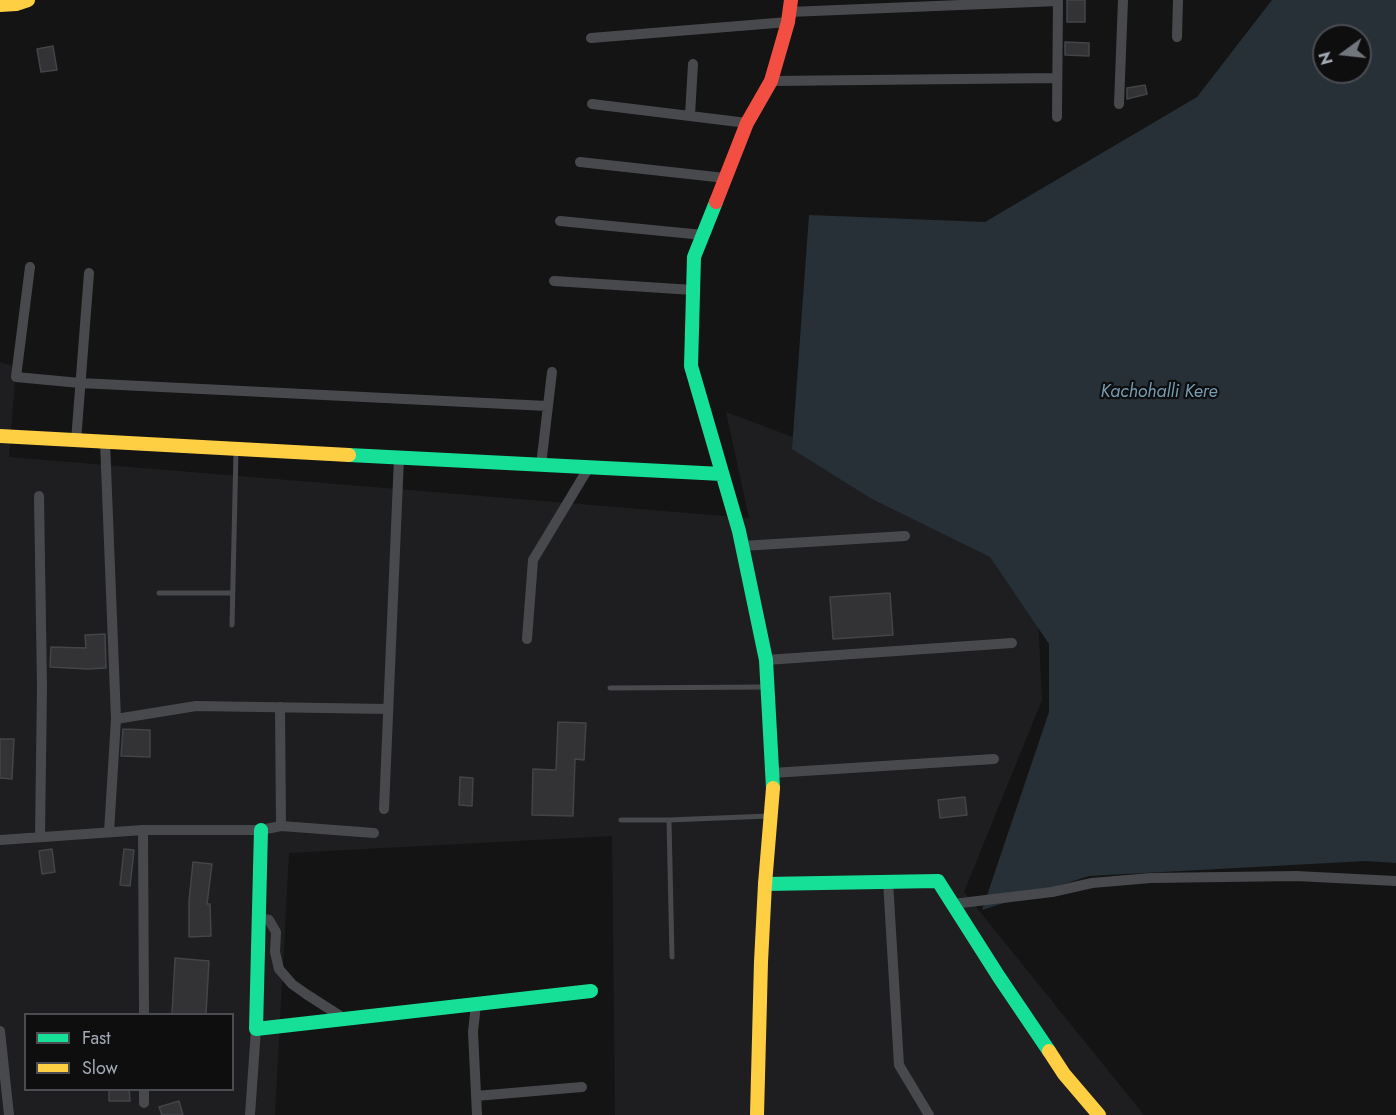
<!DOCTYPE html>
<style>
body{margin:0}
#map{position:relative;width:1396px;height:1115px;overflow:hidden;background:#141414;font-family:Jost,sans-serif}
canvas{display:block}
.legend{position:absolute;left:24px;top:1013px;width:210px;height:78px;box-sizing:border-box;background:#0e0e0f;border:2px solid #4a4c52;margin:0;padding:8px 10px;list-style:none;font-size:18px;color:#a3aab6}
.legend li{display:flex;align-items:center;gap:12px;height:30px}
.legend b{width:30px;border:2px solid #4a4c52}
.north{position:absolute;left:1312px;top:24px;width:60px;height:60px;box-sizing:border-box;background:#0e0e0f;border:2px solid #4a4c52;border-radius:50%;rotate:255deg;font-size:16px;font-weight:700;line-height:24px;text-align:center;color:#a3aab6}
.north::after{content:'';display:block;margin:auto;width:21px;height:27px;background:#71767d;clip-path:polygon(50% 0,100% 100%,50% 72%,0 100%)}
</style>
<div id="map">
<canvas width="1396" height="1115"></canvas>
<ul class="legend">
<li><b style="height:8px;background:#16e098"></b>Fast</li>
<li><b style="height:8px;background:#ffcf43"></b>Slow</li>
</ul>
<div class="north">N</div>
</div>
<script>
const c = document.querySelector('canvas').getContext('2d');
c.lineJoin = 'round';
function fill(path, color) {
  c.fillStyle = color;
  c.fill(path, 'evenodd');
}
function toPath(rows) {
  const path = new Path2D();
  for (const r of rows) {
    path.moveTo(r[0], r[1]);
    for (let i = 2; i < r.length; i += 2) path.lineTo(r[i], r[i + 1]);
  }
  return path;
}
function strokePath(path, color, width, dash) {
  c.strokeStyle = color;
  c.lineWidth = width;
  c.lineCap = dash ? 'butt' : 'round';
  c.setLineDash(dash || []);
  c.stroke(path);
}
function label(font, color, halo, rows, align = 'center') {
  c.font = font + ' Jost,sans-serif';
  c.lineWidth = 4.5;
  c.setLineDash([]);
  c.textBaseline = 'middle';
  c.strokeStyle = halo;
  c.fillStyle = color;
  for (const [text, x, y, turn = 0] of rows) {
    c.save();
    c.translate(x, y);
    c.rotate((+turn || 0) * Math.PI / 180);
    c.textAlign = isNaN(turn) ? turn : align;
    if (halo) c.strokeText(text, 0, 0);
    c.fillText(text, 0, 0);
    c.restore();
  }
}
fill(toPath([
 [0,362,16,367,9,457,749,518,726,412,790,436,980,535,1038,616,1042,700,964,892,1144,1115,615,1115,612,836,289,853,275,1115,0,1115],
 [26,1014,232,1014,232,1090,26,1090]
]), '#1e1e20');
fill(toPath([
 [1272,0,1396,0,1396,863,1366,861,1089,876,982,910,1049,712,1049,644,990,557,872,499,792,449,809,215,985,222,1197,97],
 [1324,36,1360,36,1360,72,1324,72]
]), '#263036');
const building = toPath([
 [1067,0,1085,0,1085,22,1067,22,1067,0],
 [1065,42,1089,43,1089,56,1065,55,1065,42],
 [53,46,57,70,41,72,37,49,53,46],
 [1145,85,1147,94,1127,99,1127,88,1145,85],
 [890,593,893,635,833,639,830,597,890,593],
 [105,634,106,668,87,669,50,667,51,647,86,648,85,635,105,634],
 [558,722,586,723,584,760,575,759,573,816,532,815,533,769,556,770,558,722],
 [123,729,150,730,150,757,121,756,123,729],
 [0,739,14,739,12,779,0,778,0,739],
 [460,777,473,778,472,806,459,805,460,777],
 [965,797,967,815,940,818,938,800,965,797],
 [52,849,55,872,42,874,39,851,52,849],
 [124,849,134,850,130,886,120,885,124,849],
 [193,862,212,864,207,904,210,904,211,936,189,937,189,901,193,862],
 [175,958,209,961,206,1014,172,1014,175,958],
 [109,1089,129,1089,130,1101,109,1101,109,1089],
 [179,1101,183,1115,162,1115,159,1107,179,1101]
]);
fill(building, '#333335');
strokePath(building, '#424448', 1.5);
strokePath(toPath([
 [159,593,232,593],
 [232,625,236,451],
 [610,688,766,687],
 [621,820,669,820,672,957],
 [669,820,769,816]
]), '#47494d', 5);
strokePath(toPath([
 [789,12,1058,1],
 [1177,37,1178,0],
 [591,38,788,22],
 [771,81,1057,78],
 [592,104,747,123],
 [1119,104,1123,0],
 [690,115,693,64],
 [1057,117,1058,0],
 [580,162,725,178],
 [560,221,703,235],
 [30,267,16,377,80,383,547,406],
 [554,281,693,290],
 [76,441,89,273],
 [105,442,116,719,109,832],
 [541,465,552,372],
 [39,496,42,687,40,836],
 [742,546,905,536],
 [527,639,533,560,589,467],
 [766,660,1012,643],
 [280,707,281,826],
 [116,719,196,706,388,709],
 [772,773,994,759],
 [384,809,399,457],
 [143,830,144,1014],
 [0,840,143,830,261,830,281,826,374,833],
 [888,881,899,1065,929,1115],
 [953,904,1052,892,1092,883,1151,878,1296,876,1396,881],
 [259,918,269,920,276,932,275,952,279,969,292,984,306,994,345,1019],
 [476,1004,473,1032,477,1115],
 [0,1031,9,1115],
 [476,1096,582,1087],
 [144,1103,144,1090],
 [250,1115,256,1029]
]), '#47494d', 10);
strokePath(toPath([
 [716,202,694,257,691,366,739,531,766,660,773,788],
 [349,455,722,474],
 [261,830,256,1029,591,991],
 [765,884,938,881,999,977,1049,1051]
]), '#16e098', 14);
strokePath(toPath([
 [0,5,16,4,28,0],
 [0,436,349,455],
 [1049,1051,1064,1074,1099,1115],
 [757,1115,761,962,765,884,773,788]
]), '#ffcf43', 14);
strokePath(toPath([
 [716,202,747,123,771,81,788,22,791,0]
]), '#f24e42', 14);
label('italic 18px', '#779cb4', '#0e0e0f', [
 ["Kachohalli Kere",1159,393]
]);
</script>
